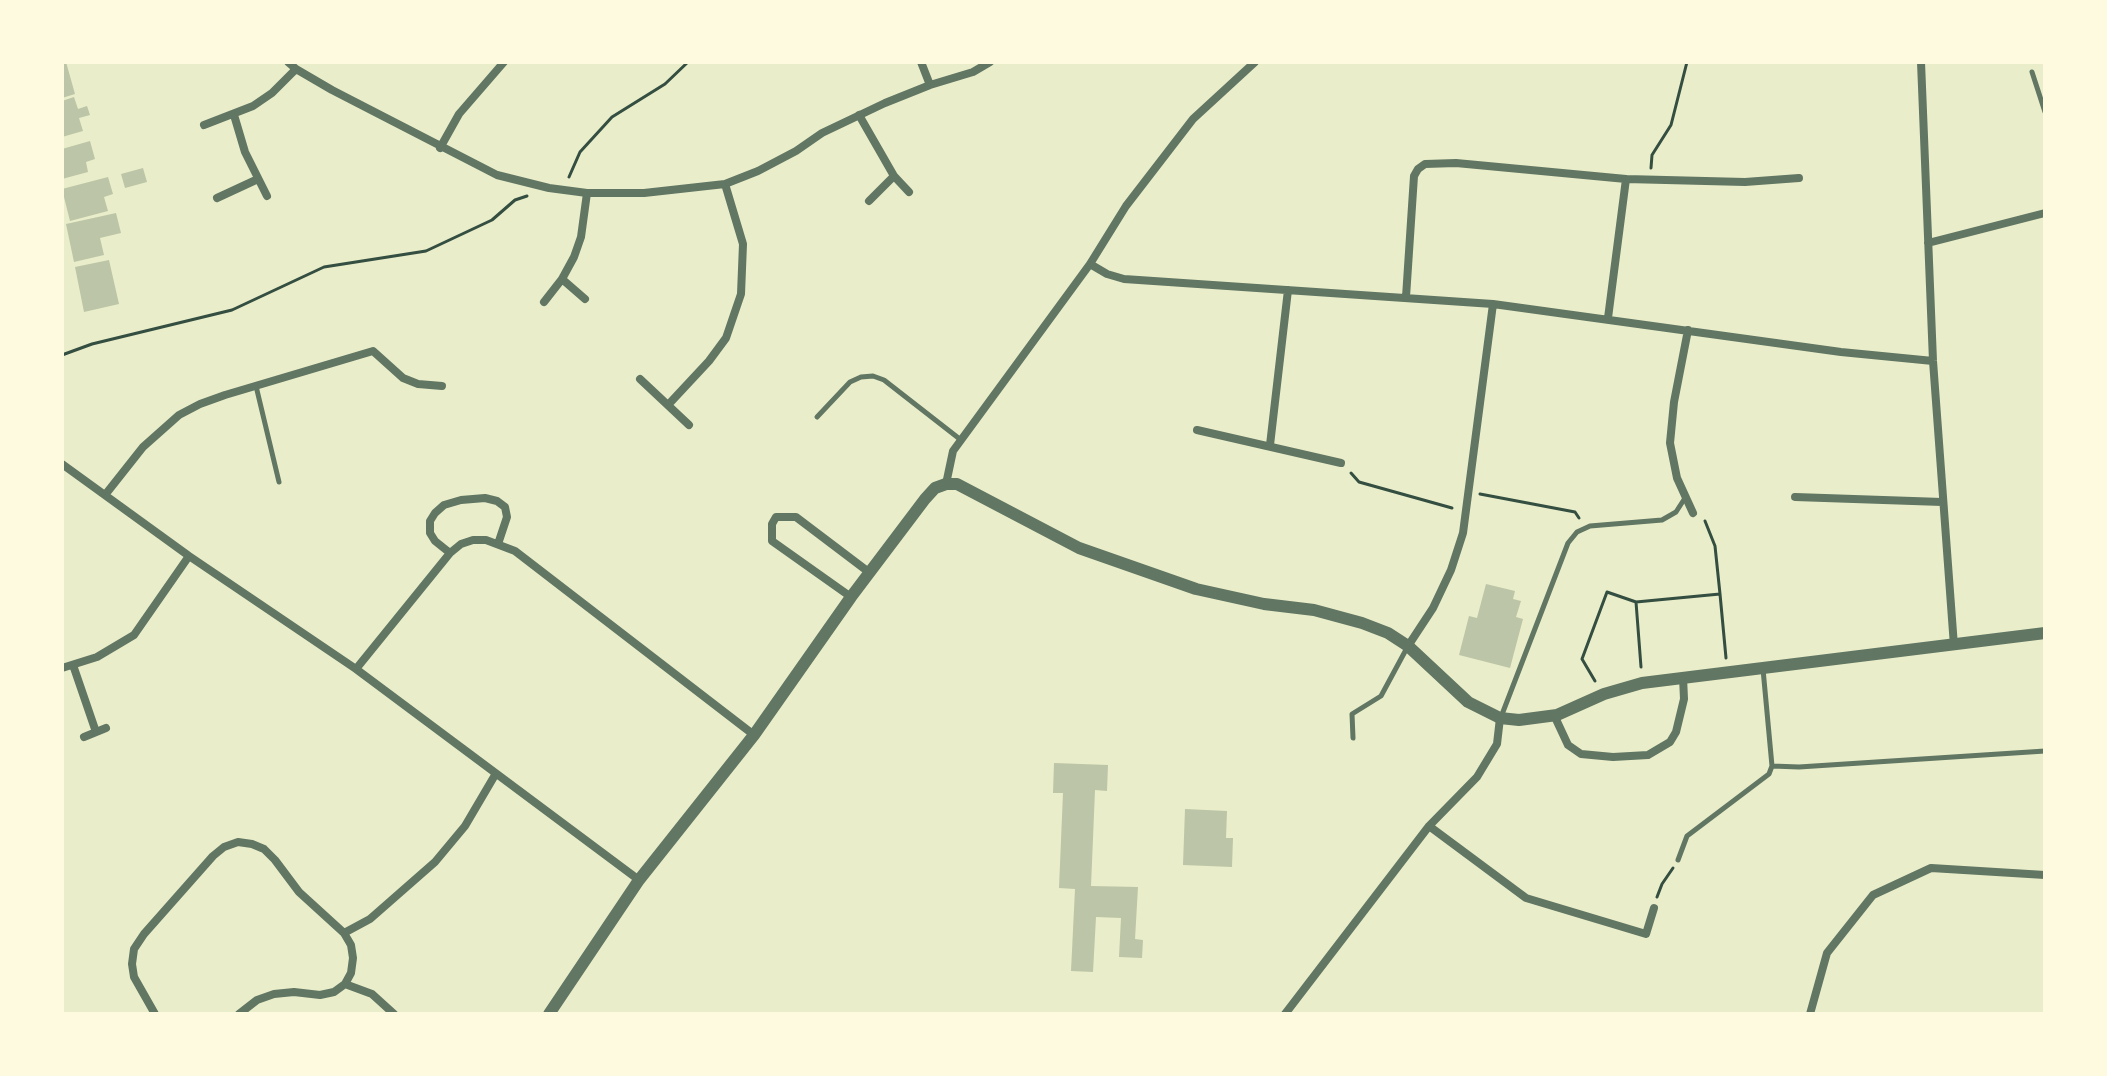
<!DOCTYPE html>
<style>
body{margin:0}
#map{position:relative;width:2107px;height:1076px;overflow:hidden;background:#e9edc9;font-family:"Space Grotesk",sans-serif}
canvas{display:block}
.frame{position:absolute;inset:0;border:64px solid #fefae0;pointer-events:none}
</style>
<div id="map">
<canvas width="2107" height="1076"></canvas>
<div class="frame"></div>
</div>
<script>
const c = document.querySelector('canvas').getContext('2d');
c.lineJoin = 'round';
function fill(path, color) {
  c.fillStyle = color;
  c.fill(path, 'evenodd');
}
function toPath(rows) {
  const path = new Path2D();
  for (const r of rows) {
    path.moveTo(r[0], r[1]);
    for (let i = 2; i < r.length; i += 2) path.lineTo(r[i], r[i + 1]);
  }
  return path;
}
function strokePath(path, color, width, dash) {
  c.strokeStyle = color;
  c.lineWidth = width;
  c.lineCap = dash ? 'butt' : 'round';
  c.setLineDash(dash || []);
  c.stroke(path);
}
fill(toPath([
 [66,62,75,94,62,98,62,63],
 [74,97,78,109,87,106,90,115,79,118,83,131,62,137,62,101],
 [90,141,95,159,86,162,88,172,62,179,62,149],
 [143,168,147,182,125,188,121,174],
 [108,177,113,194,104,197,108,211,70,221,62,189],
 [116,213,121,233,100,238,104,255,74,262,66,224],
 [109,260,119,304,84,312,75,267],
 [1486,584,1515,591,1513,599,1521,601,1516,617,1523,619,1510,668,1459,655,1469,616,1477,618],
 [1054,763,1108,765,1107,791,1095,790,1091,886,1138,887,1135,939,1143,940,1142,958,1119,957,1121,918,1096,917,1093,972,1071,971,1075,889,1059,888,1063,793,1053,793],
 [1185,809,1227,811,1226,838,1233,838,1232,867,1183,865]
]), '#bcc5a7');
strokePath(toPath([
 [1651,168,1652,155,1671,125,1687,62],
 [569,177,580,152,612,117,665,84,688,62],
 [62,355,92,344,232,310,324,267,426,251,492,220,515,200,527,196],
 [1351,473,1359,482,1452,508],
 [1480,494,1575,512,1579,518],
 [1720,594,1726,658],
 [1641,667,1636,602,1720,594,1715,546,1705,521],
 [1595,681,1582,659,1607,592,1636,602],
 [1657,897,1662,884,1673,868]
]), '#344e41', 3);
strokePath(toPath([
 [2032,72,2045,112],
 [256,386,279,482],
 [817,417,850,382,861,377,873,376,884,380,961,440],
 [1501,717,1568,543,1577,532,1590,526,1662,520,1676,512,1685,498],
 [1353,738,1352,714,1381,696,1408,646],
 [1772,766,1799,767,2045,751],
 [1678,860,1687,836,1769,774,1772,766,1763,669]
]), '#617663', 5);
strokePath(toPath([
 [288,62,296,69,332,90,497,175,549,188,587,193,644,193,725,184,758,171,796,151,822,133,885,103,930,85,973,72,990,62],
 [921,62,930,85],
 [1921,62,1933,361,1954,646],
 [234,115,245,152,267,196],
 [859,115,894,176,909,192],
 [204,125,253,106,272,93,296,69],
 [440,148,459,114,504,62],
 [217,198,258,179],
 [869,201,894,176],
 [1928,243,2045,213],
 [1090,264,1107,274,1124,279,1493,304,1841,352,1933,361],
 [562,279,585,299],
 [1406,297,1414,176,1418,169,1425,164,1456,163,1626,179,1745,182,1799,178],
 [544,302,562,279,574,257,581,237,587,193],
 [1608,318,1626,179],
 [1688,330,1674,402,1670,443,1677,478,1693,513],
 [640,379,689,425],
 [668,405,709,361,726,338,741,294,743,244,725,184],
 [1197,430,1341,463],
 [1270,445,1288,290],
 [62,464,189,556,356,669,639,880],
 [946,484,953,451,1090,264,1126,206,1193,119,1255,62],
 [105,495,143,447,179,415,200,404,225,395,373,351,403,378,418,384,442,386],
 [1795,497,1942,502],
 [450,553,435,541,430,533,430,521,435,513,444,505,461,500,485,498,497,501,505,507,507,517,498,544],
 [851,597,772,541,772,524,776,517,796,517,870,573],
 [1408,646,1433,608,1451,570,1463,533,1493,304],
 [73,665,96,732],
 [62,668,97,657,134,635,189,556],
 [356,669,450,553,461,544,473,540,486,540,515,551,754,735],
 [1554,715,1568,745,1581,754,1613,757,1648,755,1670,742,1676,732,1684,699,1683,677],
 [84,737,106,728],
 [1429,826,1526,898,1646,934,1654,908],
 [344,933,370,919,435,862,465,826,495,775],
 [345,984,372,994,394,1014],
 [155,1014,134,977,132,964,134,949,144,934,213,856,224,847,238,842,252,844,264,849,275,860,299,892,344,933,351,945,353,958,351,973,345,984,334,992,320,995,294,992,274,994,257,1000,239,1014],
 [1285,1014,1429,826,1477,777,1497,744,1500,718],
 [1810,1014,1827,953,1873,895,1931,868,2045,875]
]), '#617663', 8);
strokePath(toPath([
 [549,1014,639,880,754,735,851,597,925,499,935,488,946,484,957,484,1079,548,1196,589,1264,604,1314,610,1362,623,1388,633,1408,646,1468,702,1500,718,1519,720,1557,715,1604,694,1642,683,2045,633]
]), '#617663', 12);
</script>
